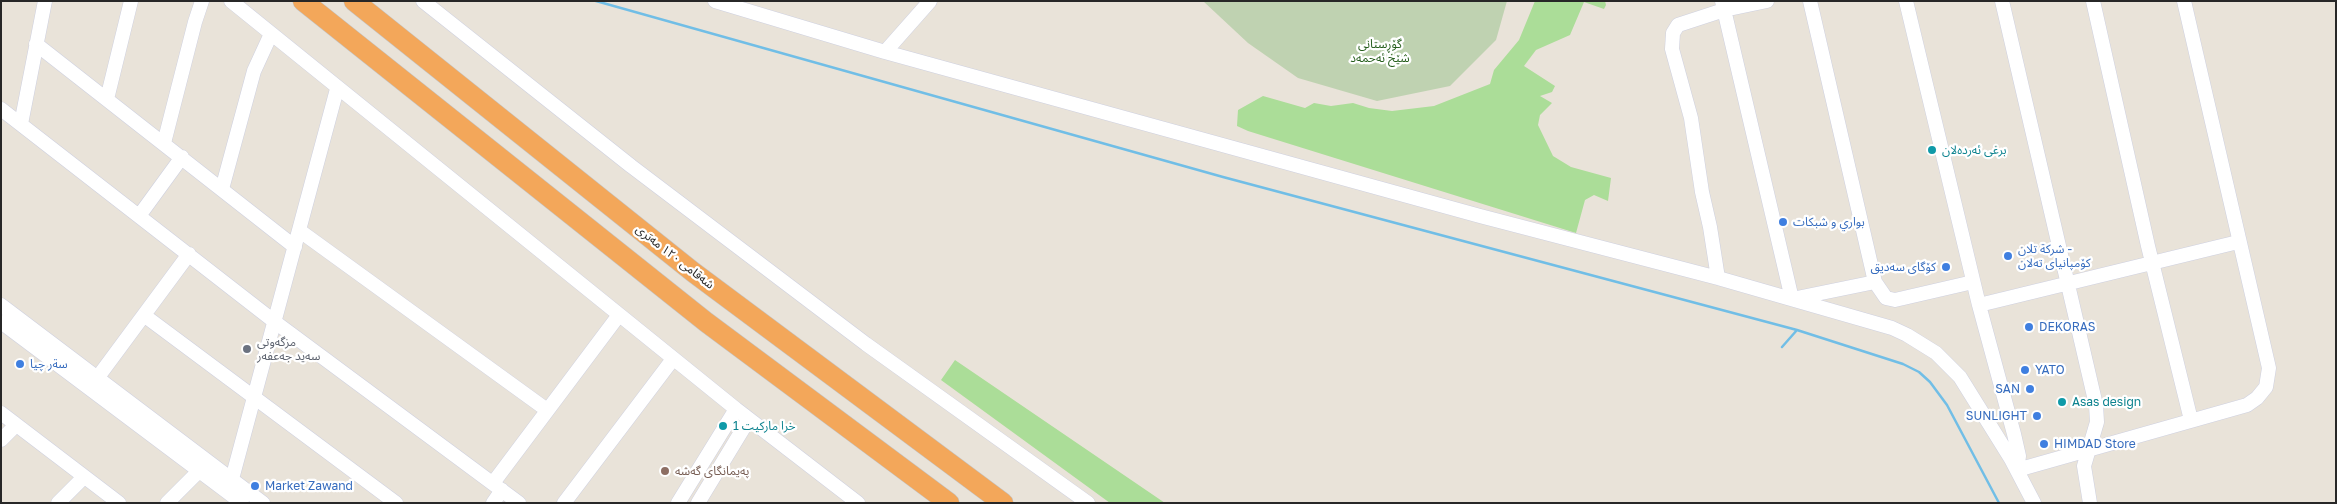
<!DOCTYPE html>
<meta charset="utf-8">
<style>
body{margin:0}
#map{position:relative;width:2337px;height:504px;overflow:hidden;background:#e9e3d9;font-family:"Golos Text",sans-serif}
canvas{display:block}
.frame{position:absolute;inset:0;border:2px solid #272727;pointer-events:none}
</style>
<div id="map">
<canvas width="2337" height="504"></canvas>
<div class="frame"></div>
</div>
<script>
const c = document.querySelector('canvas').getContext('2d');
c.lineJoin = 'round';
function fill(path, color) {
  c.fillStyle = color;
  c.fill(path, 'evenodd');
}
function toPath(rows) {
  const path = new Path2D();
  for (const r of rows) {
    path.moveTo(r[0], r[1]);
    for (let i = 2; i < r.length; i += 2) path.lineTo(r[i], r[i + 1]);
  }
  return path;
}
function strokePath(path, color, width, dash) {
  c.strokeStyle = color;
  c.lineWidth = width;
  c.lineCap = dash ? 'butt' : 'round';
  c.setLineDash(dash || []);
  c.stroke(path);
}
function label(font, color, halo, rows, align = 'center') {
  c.font = font + ' "Golos Text","Noto Sans Arabic",sans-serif';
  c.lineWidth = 4.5;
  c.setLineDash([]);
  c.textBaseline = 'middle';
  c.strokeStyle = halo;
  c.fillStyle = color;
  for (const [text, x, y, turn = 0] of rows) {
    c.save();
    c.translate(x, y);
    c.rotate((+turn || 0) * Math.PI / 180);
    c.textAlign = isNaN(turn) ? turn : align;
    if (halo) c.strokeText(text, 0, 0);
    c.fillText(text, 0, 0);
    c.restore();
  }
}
fill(toPath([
 [1535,1,1605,1,1606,5,1604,9,1584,2,1570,35,1536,50,1524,66,1555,86,1552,92,1540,96,1552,103,1540,115,1538,125,1553,156,1571,167,1611,178,1608,201,1594,195,1585,200,1576,233,1248,131,1237,126,1238,110,1263,96,1305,108,1314,103,1331,106,1353,103,1369,108,1392,111,1434,106,1490,84,1494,70,1519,40],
 [955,360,1165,503,1110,503,941,380]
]), '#abdd98');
fill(toPath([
 [1203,1,1507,1,1496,40,1450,86,1377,101,1298,78,1248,43]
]), '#bfd2b1');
strokePath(toPath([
 [596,1,1223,177,1797,330,1903,364,1919,372,1930,382,1947,405,1999,503],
 [1782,347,1797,330]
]), '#71bee6', 2.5);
const minor = toPath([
 [231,1,736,409,858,503],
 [423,1,631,166,866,344,1088,503],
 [715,1,885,52,1480,216,1718,278,1892,328,1907,335,1936,353,1960,377,2011,459,2034,503],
 [1722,1,1792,299,1875,282,1810,1],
 [1906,1,1979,305,2014,434,2019,456,2017,470,2247,405,2257,398,2266,387,2269,368,2184,1],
 [2002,1,2096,405,2097,422,2084,466,2090,503],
 [2093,1,2148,246,2191,420],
 [36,44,295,247],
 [885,52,930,1],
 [107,99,131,1],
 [1,109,275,322,519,503],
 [21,124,45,1],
 [164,143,195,22,202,1],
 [222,189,254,71,271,34],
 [139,216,182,157],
 [300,231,547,410],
 [1718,278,1710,227,1702,192,1691,118,1672,49,1673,33,1678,25,1724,10,1767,1],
 [1875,282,1886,298,1895,300,1973,282],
 [1,305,263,503],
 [1979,305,2238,242],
 [145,316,396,503],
 [1,322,242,503],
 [98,377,189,254],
 [1,413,119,503],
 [1,440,16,425],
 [232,479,337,89],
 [493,483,619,315],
 [58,503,84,477],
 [167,503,199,471],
 [493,503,502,490],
 [564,503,673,359],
 [678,503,736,409],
 [698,503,749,419]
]);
const highway = toPath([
 [303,1,706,322,949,503],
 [354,1,693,272,1003,503]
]);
strokePath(minor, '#ced0df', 15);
strokePath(highway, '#c3c3c3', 21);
strokePath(minor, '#fff', 14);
strokePath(highway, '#f3a75a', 20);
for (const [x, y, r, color] of [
 [1932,150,5,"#0f9aa8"],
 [1783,222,5,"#3f7fe0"],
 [2008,256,5,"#3f7fe0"],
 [1946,267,5,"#3f7fe0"],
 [2029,327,5,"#3f7fe0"],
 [247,349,5,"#6b7280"],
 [20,364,5,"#3f7fe0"],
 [2025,370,5,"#3f7fe0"],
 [2030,389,5,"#3f7fe0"],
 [2062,402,5,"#0f9aa8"],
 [2037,416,5,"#3f7fe0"],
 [723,426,5,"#0f9aa8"],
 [2044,444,5,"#3f7fe0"],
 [665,471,5,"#8d6e63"],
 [255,486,5,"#3f7fe0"]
]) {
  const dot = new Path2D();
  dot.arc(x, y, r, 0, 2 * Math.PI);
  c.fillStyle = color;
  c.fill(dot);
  strokePath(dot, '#fff', 2);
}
label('12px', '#265e1d', '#fff', [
 ["گۆڕستانی",1380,44],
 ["شێخ ئەحمەد",1380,58]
]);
label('12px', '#0d838f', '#fff', [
 ["برغی ئەردەلان",1942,150],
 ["Asas design",2072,402],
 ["خرا ماركيت 1",733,426]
], 'left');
label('12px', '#366cbe', '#fff', [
 ["بواري و شبكات",1793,222],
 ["شركة تلان -",2018,249],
 ["کۆمپانیای تەلان",2018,263],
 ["کۆگای سەدیق",1936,267,"right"],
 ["DEKORAS",2039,327],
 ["سةر چيا",30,364],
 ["YATO",2035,370],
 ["SAN",2020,389,"right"],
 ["SUNLIGHT",2027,416,"right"],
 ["HIMDAD Store",2054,444],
 ["Market Zawand",265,486]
], 'left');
label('12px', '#272727', '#fff', [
 ["شەقامی ١٢٠ مەتری",675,257,38]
]);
label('12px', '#5b616d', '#fff', [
 ["مزگەوتی",257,342],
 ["سەید جەعفەر",257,356]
], 'left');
label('12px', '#785e54', '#fff', [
 ["پەیمانگای گەشە",675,471]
], 'left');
</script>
